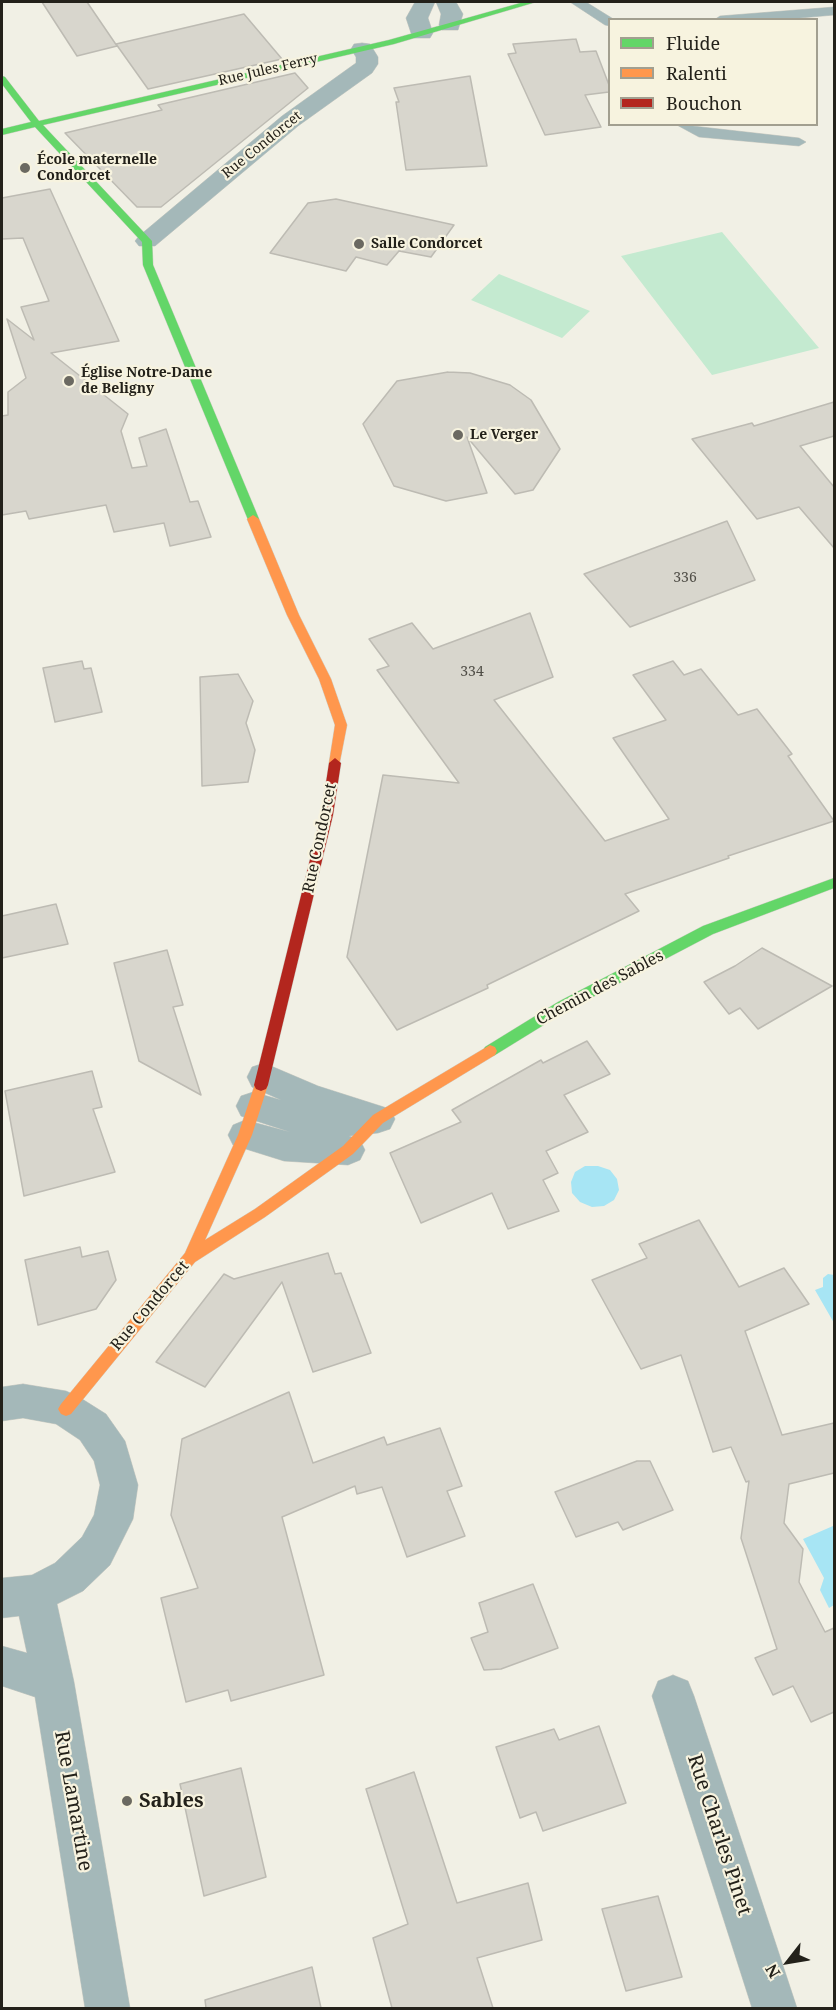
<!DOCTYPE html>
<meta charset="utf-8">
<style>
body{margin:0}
#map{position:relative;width:836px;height:2010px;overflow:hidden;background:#f1f0e5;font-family:"Noto Serif",serif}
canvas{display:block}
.frame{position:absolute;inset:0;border:3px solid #23211a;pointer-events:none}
.legend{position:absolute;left:608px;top:18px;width:210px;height:108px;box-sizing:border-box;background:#f7f3df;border:2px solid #a29f90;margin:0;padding:8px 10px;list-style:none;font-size:18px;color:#23211a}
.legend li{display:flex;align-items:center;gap:12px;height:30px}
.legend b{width:30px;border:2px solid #a29f90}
.north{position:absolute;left:758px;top:1932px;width:60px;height:60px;-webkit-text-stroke:4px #f7f3df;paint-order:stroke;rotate:239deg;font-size:16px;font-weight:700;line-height:24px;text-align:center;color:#23211a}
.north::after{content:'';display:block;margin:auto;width:21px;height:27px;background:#23211a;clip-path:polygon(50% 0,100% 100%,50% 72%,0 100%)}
</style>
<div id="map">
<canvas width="836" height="2010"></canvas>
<div class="frame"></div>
<ul class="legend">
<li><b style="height:8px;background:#63d668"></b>Fluide</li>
<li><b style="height:8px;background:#ff974d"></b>Ralenti</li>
<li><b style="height:8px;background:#b3261e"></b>Bouchon</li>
</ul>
<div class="north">N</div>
</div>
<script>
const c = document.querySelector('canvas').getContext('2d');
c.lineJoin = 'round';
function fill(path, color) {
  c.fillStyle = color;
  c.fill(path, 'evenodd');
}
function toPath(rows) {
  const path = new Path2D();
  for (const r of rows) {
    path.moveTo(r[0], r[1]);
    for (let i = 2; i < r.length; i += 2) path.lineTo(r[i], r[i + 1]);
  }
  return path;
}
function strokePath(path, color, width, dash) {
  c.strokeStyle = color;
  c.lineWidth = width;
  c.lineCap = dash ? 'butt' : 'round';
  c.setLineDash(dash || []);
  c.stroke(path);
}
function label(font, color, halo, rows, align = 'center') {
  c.font = font + ' "Noto Serif",serif';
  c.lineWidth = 4.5;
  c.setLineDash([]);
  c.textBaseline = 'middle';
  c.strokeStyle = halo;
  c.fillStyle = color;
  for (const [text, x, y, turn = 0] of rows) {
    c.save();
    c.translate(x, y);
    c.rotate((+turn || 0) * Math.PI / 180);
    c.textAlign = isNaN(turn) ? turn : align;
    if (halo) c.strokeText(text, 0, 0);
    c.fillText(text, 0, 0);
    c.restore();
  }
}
fill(toPath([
 [722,232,819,348,712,375,621,256],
 [499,274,590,311,562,338,471,300]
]), '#c4ead0');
fill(toPath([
 [585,1166,598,1166,610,1170,617,1179,619,1190,614,1200,604,1206,592,1207,580,1202,572,1193,571,1182,575,1172],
 [828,1274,834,1275,834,1323,815,1290,823,1287,823,1278],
 [833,1526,834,1605,829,1608,820,1590,824,1578,803,1539]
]), '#a7e5f4');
const building = toPath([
 [42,2,87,2,117,46,77,56,42,2],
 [244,14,282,59,148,89,116,44,244,14],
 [576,39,580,52,596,51,609,85,609,92,585,95,601,127,545,135,508,54,516,53,513,44,576,39],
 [295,73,308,88,161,207,137,207,65,133,162,110,158,105,295,73],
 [470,76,487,166,406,170,396,102,399,102,394,88,470,76],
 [50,189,119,341,51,353,128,414,121,431,132,468,147,466,139,438,166,429,190,502,198,501,211,537,170,546,164,523,114,532,106,505,29,519,26,511,2,515,2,416,8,415,8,392,26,378,7,319,34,340,21,307,49,301,23,238,2,239,2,198,50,189],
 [336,199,454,225,431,257,399,251,387,265,356,257,346,271,270,253,308,203,336,199],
 [448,372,470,373,510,385,531,400,560,449,533,490,515,494,467,437,487,493,446,501,394,486,363,424,397,381,448,372],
 [834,402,834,436,800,446,834,487,834,548,799,507,757,519,692,439,752,423,754,426,834,402],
 [727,521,755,580,630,627,584,574,727,521],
 [530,613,553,677,494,700,605,841,669,819,613,738,666,720,633,675,673,661,684,675,701,669,738,715,757,709,792,754,788,756,834,821,728,856,729,858,625,894,639,911,487,985,488,988,397,1030,347,957,383,775,459,783,377,670,389,666,369,639,412,623,433,649,530,613],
 [82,661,84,669,91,668,102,712,55,722,43,668,82,661],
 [238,674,253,701,246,723,255,750,248,782,202,786,200,677,238,674],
 [56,904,68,944,2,958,2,916,56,904],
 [762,948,832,986,758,1029,740,1008,729,1014,704,982,735,966,762,948],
 [167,950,183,1005,173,1007,201,1095,139,1061,114,963,167,950],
 [587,1041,610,1074,564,1095,588,1132,546,1151,558,1173,543,1180,559,1211,508,1229,492,1193,421,1223,390,1153,461,1122,452,1110,541,1060,543,1063,587,1041],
 [92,1071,102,1107,93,1109,115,1172,24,1196,5,1091,92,1071],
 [699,1220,739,1287,784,1268,809,1304,745,1331,782,1435,834,1423,834,1473,789,1484,784,1523,803,1549,799,1582,825,1632,834,1628,834,1712,811,1722,793,1686,773,1695,755,1658,777,1649,741,1538,749,1481,746,1482,731,1447,713,1452,681,1355,641,1369,592,1280,647,1258,639,1244,699,1220],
 [80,1247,82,1257,108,1251,116,1280,96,1309,38,1325,25,1260,80,1247],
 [328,1253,335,1274,341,1273,371,1353,313,1372,282,1282,205,1387,156,1362,224,1274,234,1279,328,1253],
 [289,1392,313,1463,384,1437,387,1445,440,1428,462,1486,447,1491,465,1536,407,1557,382,1487,357,1494,355,1486,282,1517,324,1675,231,1701,228,1690,186,1702,161,1598,198,1588,171,1515,182,1439,289,1392],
 [637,1461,650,1461,673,1510,623,1530,618,1522,576,1537,555,1492,637,1461],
 [533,1584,558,1648,501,1669,484,1670,471,1638,488,1632,479,1603,533,1584],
 [599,1726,626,1803,543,1831,536,1812,520,1818,496,1747,554,1729,559,1740,599,1726],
 [241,1768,266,1877,204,1896,180,1784,241,1768],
 [414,1772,457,1903,528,1883,542,1940,477,1958,493,2008,392,2008,373,1938,408,1924,366,1789,414,1772],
 [658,1896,682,1977,626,1991,602,1909,658,1896],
 [312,1967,321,2008,206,2008,205,2000,312,1967]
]);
fill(building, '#d8d6cd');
strokePath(building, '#bdbbb3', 1.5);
const lane = toPath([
 [570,2,586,2,615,20,610,20,610,26,605,25,570,2],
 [834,7,834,15,777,20,714,20,720,16,834,7],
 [675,124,799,138,806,142,799,146,699,137,675,124]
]);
const street = toPath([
 [415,2,435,2,428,18,433,33,430,38,414,38,411,33,406,18,415,2],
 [436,2,456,2,463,14,458,30,442,30,439,25,441,14,436,2],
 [362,43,370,44,378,57,378,64,372,73,298,126,155,246,139,246,135,241,139,236,282,116,356,63,356,57,351,49,354,44,362,43],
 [264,1063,318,1086,390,1109,395,1119,390,1129,378,1133,349,1136,360,1140,365,1150,360,1160,348,1165,284,1161,233,1145,228,1135,233,1125,245,1120,290,1132,241,1116,236,1106,241,1096,253,1092,281,1100,252,1087,247,1077,252,1067,264,1063],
 [23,1384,66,1391,79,1397,106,1414,125,1441,138,1485,133,1519,110,1565,83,1591,57,1604,74,1682,130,2008,85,2008,35,1697,2,1686,2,1646,27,1653,19,1616,2,1618,2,1578,32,1575,55,1563,82,1537,94,1515,100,1485,94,1461,80,1440,56,1424,23,1418,2,1421,2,1387,23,1384],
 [673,1675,688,1681,694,1696,797,2008,752,2008,652,1696,658,1681,673,1675]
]);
const fast = toPath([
 [524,2,536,2,394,44,43,125,152,241,153,265,259,519,253,523,249,522,143,265,142,242,35,127,2,135,2,129,31,122,2,84,2,76,5,77,39,121,389,40,524,2],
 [834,878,834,888,713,934,568,1010,495,1055,490,1057,485,1055,483,1051,485,1047,558,1002,703,926,834,878]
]);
const slow = toPath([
 [253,515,259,519,299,615,331,679,347,725,339,766,331,766,329,763,335,725,319,679,287,615,247,519,253,515],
 [490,1045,495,1047,497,1051,495,1055,383,1123,353,1154,265,1217,195,1262,71,1414,66,1416,61,1414,58,1409,61,1404,185,1253,238,1135,256,1081,261,1079,266,1081,268,1085,252,1135,205,1240,255,1209,343,1146,373,1115,490,1045]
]);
const jam = toPath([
 [335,758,341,763,333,815,268,1085,266,1089,261,1091,256,1089,254,1085,321,815,329,763,335,758]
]);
strokePath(lane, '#cfcec5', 1);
strokePath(street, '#cfcec5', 1);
strokePath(fast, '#cfcec5', 1);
strokePath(slow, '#cfcec5', 1);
strokePath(jam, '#cfcec5', 1);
fill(lane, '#a4b8b9');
fill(street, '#a4b8b9');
fill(fast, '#63d668');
fill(slow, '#ff974d');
fill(jam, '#b3261e');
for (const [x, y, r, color] of [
 [25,168,6,"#6b6961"],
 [359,244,6,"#6b6961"],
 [69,381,6,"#6b6961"],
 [458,435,6,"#6b6961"],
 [127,1801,6,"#6b6961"]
]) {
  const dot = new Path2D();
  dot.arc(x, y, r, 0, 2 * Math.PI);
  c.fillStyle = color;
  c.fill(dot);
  strokePath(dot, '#f7f3df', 2);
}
label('14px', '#23211a', '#f7f3df', [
 ["Rue Jules Ferry",268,70,-13],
 ["Rue Condorcet",262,145,-39]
]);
label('bold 14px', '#23211a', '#f7f3df', [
 ["École maternelle",37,160],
 ["Condorcet",37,176],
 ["Salle Condorcet",371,244],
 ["Église Notre-Dame",81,373],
 ["de Beligny",81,389],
 ["Le Verger",470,435]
], 'left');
label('14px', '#504e47', null, [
 ["336",685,578],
 ["334",472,672]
]);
label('16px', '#23211a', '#f7f3df', [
 ["Rue Condorcet",320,838,-78],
 ["Chemin des Sables",600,988,-28],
 ["Rue Condorcet",150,1306,-50]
]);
label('20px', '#23211a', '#f7f3df', [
 ["Rue Lamartine",73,1801,80],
 ["Rue Charles Pinet",719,1835,72]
]);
label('bold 20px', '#23211a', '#f7f3df', [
 ["Sables",139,1801]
], 'left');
</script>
